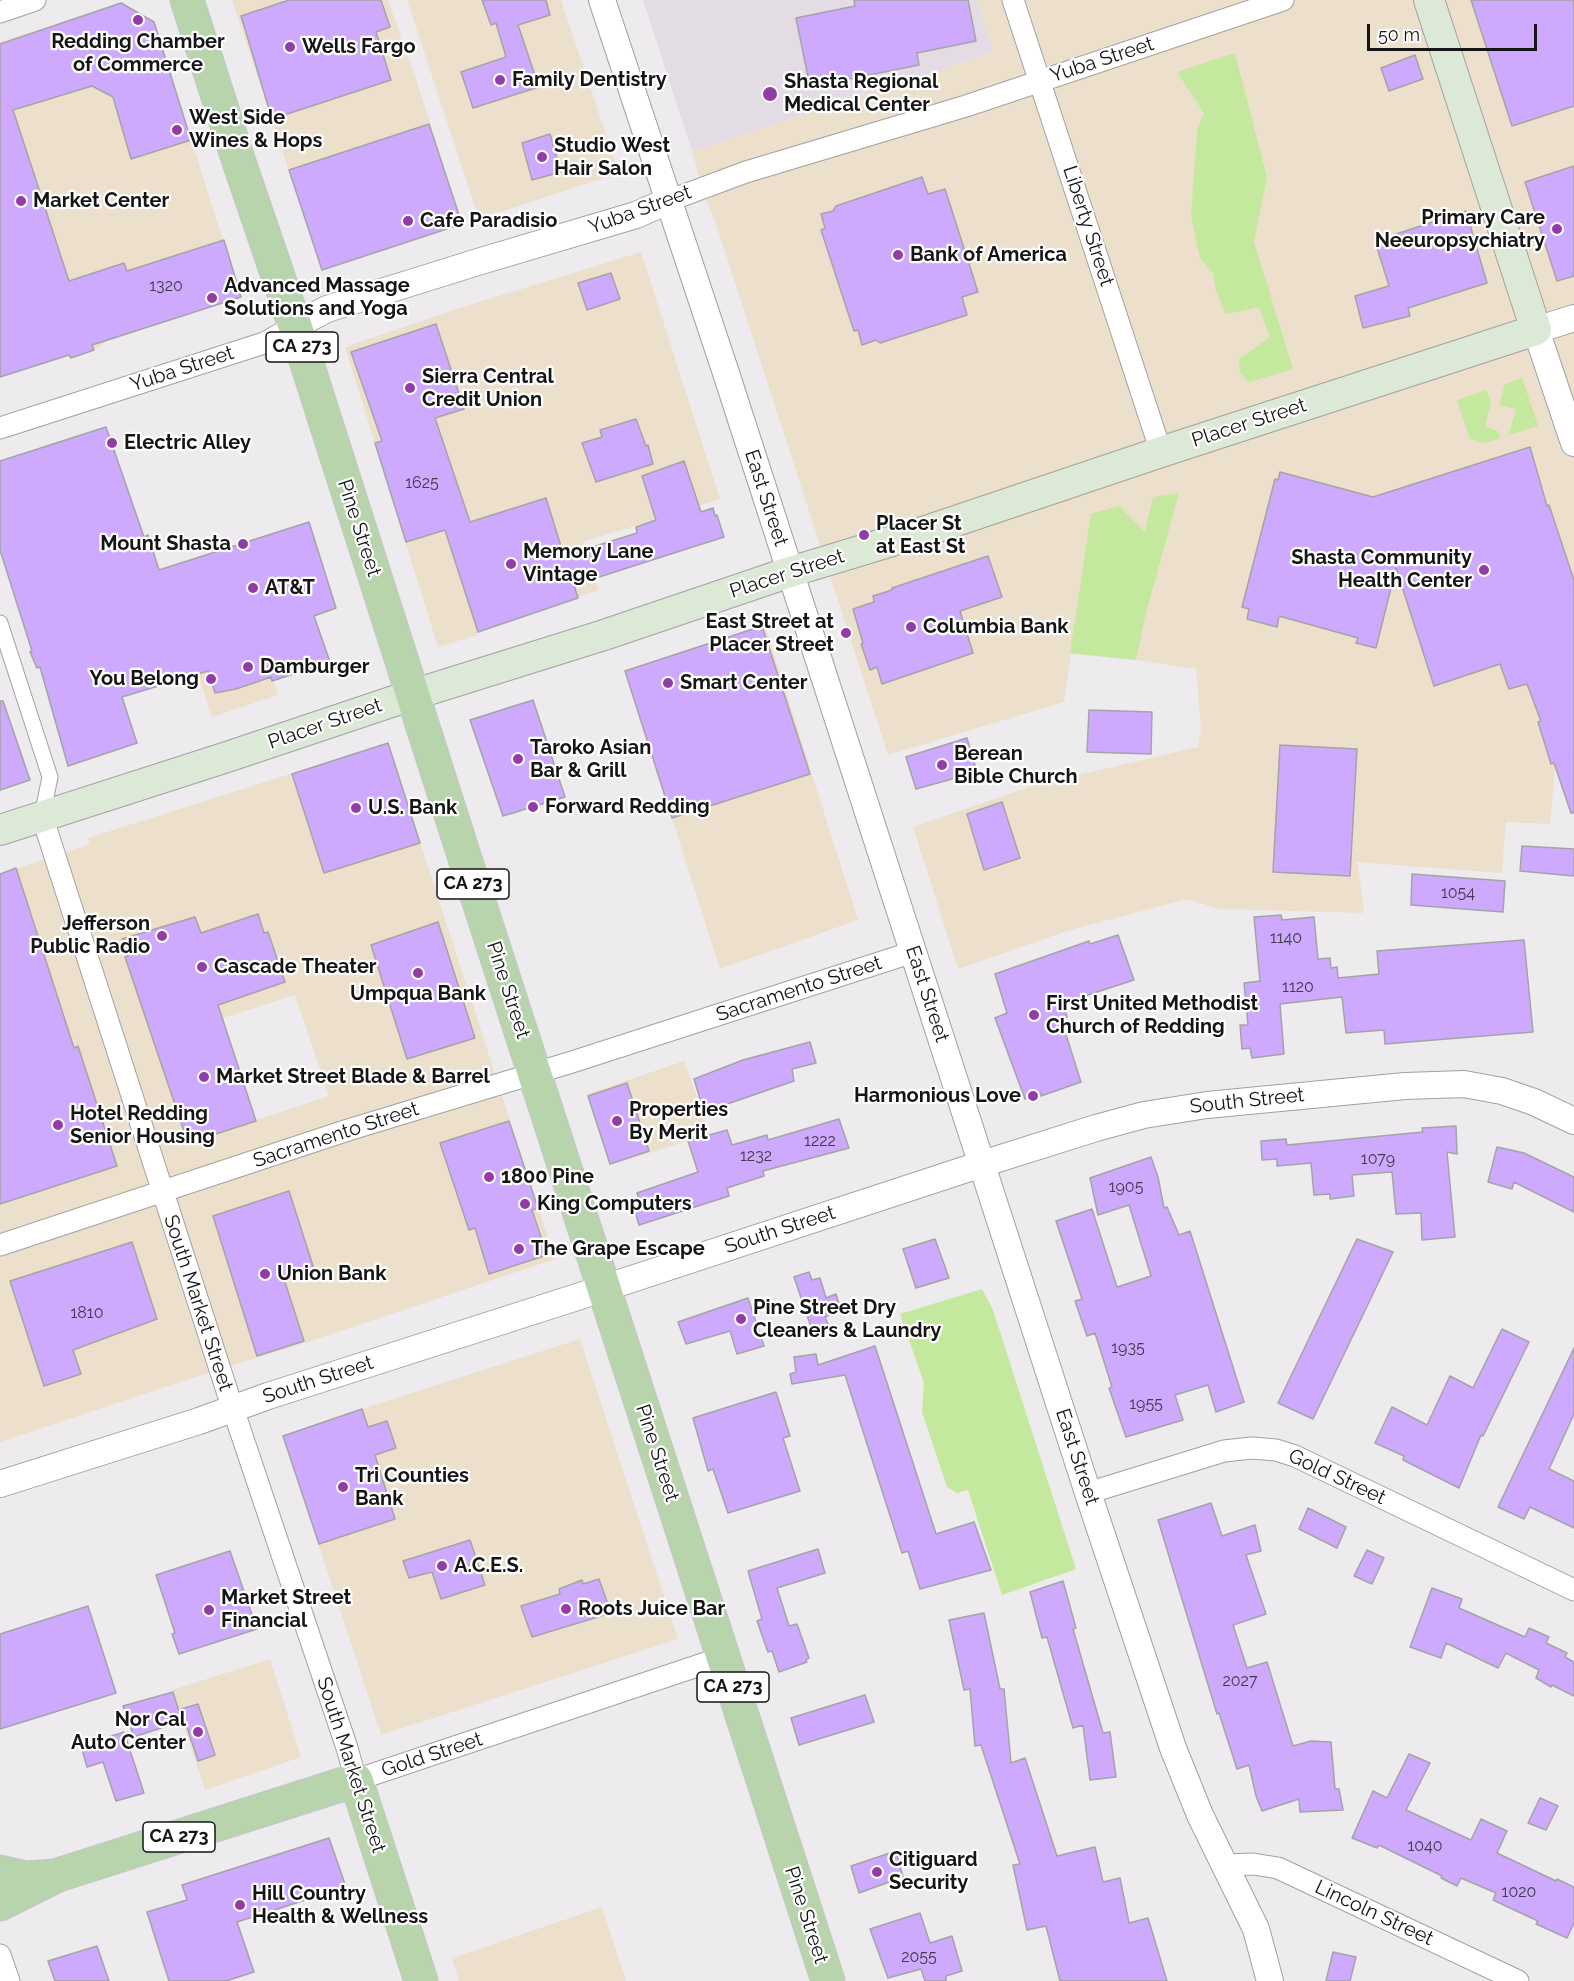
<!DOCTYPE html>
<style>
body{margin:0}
#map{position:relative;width:1574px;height:1981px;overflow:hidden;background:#edebed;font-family:Raleway,sans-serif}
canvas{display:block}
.scale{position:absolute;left:1367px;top:24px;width:170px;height:27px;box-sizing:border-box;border:3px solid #151516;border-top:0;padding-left:8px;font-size:18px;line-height:21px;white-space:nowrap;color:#151516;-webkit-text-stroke:4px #fff;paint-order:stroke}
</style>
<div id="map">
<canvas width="1574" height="1981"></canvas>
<div class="scale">50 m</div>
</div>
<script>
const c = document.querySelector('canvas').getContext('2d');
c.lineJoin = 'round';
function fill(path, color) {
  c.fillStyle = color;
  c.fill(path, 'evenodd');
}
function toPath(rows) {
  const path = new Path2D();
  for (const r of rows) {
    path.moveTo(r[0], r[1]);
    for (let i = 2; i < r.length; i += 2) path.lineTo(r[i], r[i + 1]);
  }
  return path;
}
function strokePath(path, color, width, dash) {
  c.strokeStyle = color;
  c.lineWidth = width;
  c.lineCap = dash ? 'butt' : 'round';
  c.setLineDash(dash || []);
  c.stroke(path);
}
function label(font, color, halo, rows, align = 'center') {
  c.font = font + ' Raleway,sans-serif';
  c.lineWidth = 4.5;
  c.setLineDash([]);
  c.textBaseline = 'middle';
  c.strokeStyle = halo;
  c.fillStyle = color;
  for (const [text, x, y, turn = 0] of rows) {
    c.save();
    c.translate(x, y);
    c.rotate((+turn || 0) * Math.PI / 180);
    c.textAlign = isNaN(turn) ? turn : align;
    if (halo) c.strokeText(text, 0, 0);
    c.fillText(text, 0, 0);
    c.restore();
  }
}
fill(toPath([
 [232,0,388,0,414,73,462,224,322,270],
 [407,0,561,0,619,173,479,219],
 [977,0,1574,0,1574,767,1555,766,1550,824,1506,822,1502,873,1355,862,1355,864,1358,864,1364,913,1219,909,1187,899,1067,931,958,969,913,827,1035,785,1198,747,1201,729,1196,669,1136,660,1071,654,1064,702,888,755,716,224,702,188,692,151,994,52],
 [121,3,154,22,241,297,112,338,94,350,58,252,25,151,0,66,0,42],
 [641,252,720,499,583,542,599,590,478,631,477,635,438,647,345,347,463,307],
 [765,625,858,920,720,969,625,671],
 [259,637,278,695,212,717,198,674],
 [388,743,555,1259,320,1338,180,1382,0,1442,0,874,90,844,88,838],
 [295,995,329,1096,188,1143,154,1040],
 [684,1061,710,1134,611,1165,587,1094],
 [580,1339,678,1639,381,1735,283,1436,321,1422],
 [270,1659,301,1757,205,1790,172,1690],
 [602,1907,626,1981,459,1981,452,1958]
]), '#ece0cc');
fill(toPath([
 [643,0,977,0,994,52,692,151]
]), '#e4dce5');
fill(toPath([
 [1235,53,1267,178,1254,242,1293,369,1249,382,1240,373,1239,359,1270,337,1259,307,1225,314,1216,290,1213,273,1200,258,1191,216,1197,131,1204,113,1177,72],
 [1522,378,1538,426,1509,435,1516,409,1499,405,1505,384],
 [1486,390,1491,402,1485,427,1498,431,1500,438,1486,443,1470,439,1457,400],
 [1179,493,1146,613,1136,660,1070,653,1091,514,1119,506,1145,532,1153,497],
 [982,1289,993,1310,1076,1569,1002,1595,968,1490,957,1493,947,1487,922,1412,924,1383,900,1314]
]), '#c3e89e');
const building = toPath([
 [289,0,381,0,390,27,376,32,391,80,272,119,241,16,289,0],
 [482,0,546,0,550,15,518,25,539,87,473,108,461,72,506,57,496,23,491,25,482,0],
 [854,0,968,0,976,41,917,53,919,65,810,87,796,18,855,6,854,0],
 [1471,0,1574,0,1574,106,1512,126,1471,0],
 [121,3,154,22,191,140,131,159,113,97,92,86,13,110,69,281,124,263,127,271,224,240,241,297,92,345,94,350,71,358,69,355,0,377,0,44,121,3],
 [1415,55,1423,79,1389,91,1381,68,1415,55],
 [429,124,462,224,322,270,289,170,429,124],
 [550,134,561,172,532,180,522,143,550,134],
 [1574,166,1574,276,1557,281,1525,182,1574,166],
 [922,177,928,194,945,189,978,292,962,297,967,315,880,343,876,340,862,345,858,330,854,331,821,230,825,228,821,214,833,211,836,206,922,177],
 [1466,211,1487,283,1408,308,1410,316,1363,328,1355,296,1389,286,1375,241,1466,211],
 [611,273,620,299,587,310,578,283,611,273],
 [436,324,464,409,435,418,470,522,546,498,564,556,637,533,636,527,656,520,642,476,684,461,701,512,713,508,715,516,717,515,724,537,574,585,578,598,478,632,445,530,406,542,375,443,382,441,351,352,436,324],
 [636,419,646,446,648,445,653,464,596,482,582,443,602,437,600,430,636,419],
 [106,427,144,537,148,535,159,570,309,522,336,608,314,616,330,662,272,681,271,677,236,689,215,693,208,671,122,697,137,743,68,766,40,667,37,668,30,652,32,651,0,550,0,461,106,427],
 [1530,447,1547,506,1549,505,1574,580,1574,813,1571,813,1554,763,1551,764,1538,722,1541,721,1527,684,1509,689,1500,664,1434,686,1396,568,1376,648,1356,643,1358,638,1279,616,1277,627,1247,619,1249,609,1242,607,1275,479,1278,480,1280,472,1373,497,1530,447],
 [988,556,1002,597,960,611,973,653,882,684,877,667,870,670,861,644,863,643,853,609,874,602,873,596,892,590,892,588,988,556],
 [762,626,810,774,672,818,625,671,762,626],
 [533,700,565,797,503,816,470,720,533,700],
 [0,701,3,701,30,780,0,790,0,701],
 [1089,710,1152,712,1151,754,1087,752,1089,710],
 [967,738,977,772,916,789,906,757,967,738],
 [388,743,420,843,324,873,292,774,388,743],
 [1280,745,1357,749,1350,876,1273,872,1280,745],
 [1002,802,1020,858,984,870,967,814,1002,802],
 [1522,846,1574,849,1574,876,1520,871,1522,846],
 [16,868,74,1048,78,1046,117,1166,0,1204,0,874,16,868],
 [1412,874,1505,881,1503,912,1411,905,1412,874],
 [258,914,264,933,268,932,285,982,218,1005,256,1121,188,1143,125,957,128,956,122,939,195,917,201,933,258,914],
 [1281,915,1282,920,1314,917,1318,959,1330,958,1331,968,1337,967,1338,978,1379,974,1377,951,1524,940,1533,1032,1385,1044,1384,1030,1346,1033,1342,997,1280,1004,1284,1054,1252,1058,1250,1048,1242,1049,1240,1025,1248,1025,1244,983,1260,981,1254,917,1281,915],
 [438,922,475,1038,407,1059,371,945,438,922],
 [1118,935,1134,980,1063,1003,1067,1017,1061,1019,1081,1082,1041,1096,1041,1093,1025,1099,995,1018,1007,1013,995,974,1089,941,1090,944,1118,935],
 [810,1042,816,1063,792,1069,794,1081,704,1112,694,1079,743,1060,810,1042],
 [627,1083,649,1151,610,1164,588,1096,627,1083],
 [839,1119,849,1148,763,1171,764,1176,727,1188,729,1196,639,1225,634,1208,641,1206,637,1193,698,1172,688,1141,727,1130,732,1145,767,1135,768,1140,839,1119],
 [509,1121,538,1208,532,1210,547,1255,489,1274,475,1228,469,1230,440,1143,509,1121],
 [1456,1126,1457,1154,1447,1152,1455,1237,1422,1240,1421,1213,1396,1214,1392,1172,1352,1175,1354,1196,1330,1199,1330,1194,1314,1195,1311,1163,1277,1166,1277,1159,1262,1160,1261,1141,1286,1139,1287,1145,1423,1132,1422,1128,1456,1126],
 [1497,1147,1524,1153,1574,1177,1574,1212,1514,1182,1512,1189,1488,1182,1497,1147],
 [1151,1157,1158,1177,1164,1208,1167,1207,1179,1235,1190,1231,1244,1402,1216,1412,1208,1385,1175,1395,1183,1420,1126,1437,1109,1388,1112,1387,1095,1333,1087,1336,1075,1301,1082,1299,1056,1221,1092,1209,1117,1287,1151,1276,1129,1205,1098,1215,1090,1178,1151,1157],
 [289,1191,314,1269,284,1279,304,1341,257,1356,213,1216,289,1191],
 [935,1239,949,1278,916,1288,903,1249,935,1239],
 [1357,1239,1393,1252,1313,1419,1278,1403,1357,1239],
 [132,1242,157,1319,73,1350,81,1374,44,1386,10,1281,132,1242],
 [809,1272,812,1280,820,1278,826,1298,836,1294,841,1311,825,1317,828,1324,812,1330,794,1277,809,1272],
 [748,1298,764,1346,737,1354,730,1331,686,1344,678,1322,748,1298],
 [1502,1329,1529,1342,1483,1436,1481,1435,1459,1488,1403,1460,1404,1456,1375,1443,1392,1407,1427,1425,1450,1376,1473,1388,1502,1329],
 [875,1346,936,1534,974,1522,991,1570,920,1589,908,1551,902,1553,845,1375,792,1384,790,1374,796,1372,794,1357,816,1354,818,1365,875,1346],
 [1574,1348,1574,1414,1549,1469,1574,1481,1574,1528,1530,1507,1524,1519,1498,1507,1574,1348],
 [776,1392,790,1436,783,1438,800,1491,728,1513,713,1469,708,1471,693,1418,776,1392],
 [362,1409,368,1427,387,1421,396,1448,375,1455,395,1519,319,1544,283,1436,362,1409],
 [1211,1503,1222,1536,1255,1525,1261,1551,1246,1555,1266,1614,1233,1625,1247,1668,1267,1662,1293,1746,1311,1741,1331,1742,1335,1789,1339,1789,1343,1810,1300,1812,1299,1799,1262,1811,1256,1796,1249,1765,1237,1769,1219,1713,1217,1714,1158,1520,1211,1503],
 [1308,1508,1346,1527,1337,1548,1299,1529,1308,1508],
 [470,1540,485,1585,441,1599,432,1572,409,1578,403,1561,470,1540],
 [818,1549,825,1573,777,1588,789,1626,797,1624,809,1658,806,1660,807,1662,779,1672,772,1651,768,1652,757,1621,762,1619,748,1571,818,1549],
 [1367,1550,1384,1558,1372,1584,1354,1576,1367,1550],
 [230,1551,257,1629,179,1654,172,1634,175,1633,156,1575,230,1551],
 [599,1579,611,1613,532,1637,521,1606,560,1594,559,1589,582,1580,583,1584,599,1579],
 [1063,1581,1076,1628,1073,1629,1103,1733,1110,1732,1116,1777,1090,1780,1083,1725,1073,1728,1047,1637,1042,1638,1030,1592,1063,1581],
 [1432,1588,1462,1599,1459,1608,1525,1637,1529,1628,1549,1637,1546,1643,1567,1653,1565,1657,1574,1662,1574,1696,1552,1685,1551,1687,1536,1678,1539,1670,1506,1653,1498,1668,1446,1643,1441,1658,1410,1647,1432,1588],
 [88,1606,116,1693,0,1729,0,1634,88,1606],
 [984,1613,1000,1689,1004,1689,1011,1763,1025,1758,1057,1856,1095,1847,1103,1882,1120,1878,1129,1923,1148,1918,1167,1981,1060,1981,1046,1926,1027,1930,1013,1865,1020,1864,981,1745,975,1746,970,1689,964,1690,949,1620,984,1613],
 [173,1692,182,1721,134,1737,123,1706,173,1692],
 [865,1695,874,1722,799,1745,791,1718,865,1695],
 [198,1704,215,1755,198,1761,181,1709,198,1704],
 [124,1732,144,1793,116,1801,103,1762,87,1767,81,1746,124,1732],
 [1409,1754,1430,1763,1406,1810,1471,1840,1481,1819,1507,1831,1497,1853,1556,1881,1557,1879,1574,1887,1574,1923,1567,1938,1536,1924,1538,1921,1493,1900,1496,1893,1461,1878,1457,1886,1441,1878,1442,1876,1379,1845,1377,1848,1352,1838,1373,1791,1387,1798,1409,1754],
 [1540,1798,1558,1806,1546,1830,1528,1823,1540,1798],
 [329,1838,346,1887,237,1922,254,1972,226,1981,169,1981,147,1912,187,1900,182,1885,329,1838],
 [896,1851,903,1877,859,1893,851,1866,896,1851],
 [920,1913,930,1943,952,1936,962,1971,946,1976,946,1981,925,1981,921,1969,888,1978,870,1929,920,1913],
 [97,1946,109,1981,55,1981,48,1961,97,1946],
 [1333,1952,1356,1957,1350,1981,1326,1981,1333,1952]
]);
fill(building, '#cdaafd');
strokePath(building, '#a4a3a5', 1.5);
const pedestrian = toPath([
 [0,623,50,777,42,816]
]);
const minor = toPath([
 [1013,0,1161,452],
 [0,12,35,0],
 [668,201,746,172,966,106,1283,0],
 [0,428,264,343,295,326],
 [42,816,226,1388,347,1748,356,1780,724,1657],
 [0,1245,348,1130,572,1062,913,952],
 [1088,1493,1224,1451,1252,1448,1276,1450,1295,1456,1574,1590],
 [1225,1865,1253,1864,1278,1868,1518,1981],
 [0,1955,9,1981]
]);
const tertiary = toPath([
 [602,0,726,373,1088,1493,1173,1748,1200,1815,1256,1929,1270,1981],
 [1574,318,1536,330,1574,443],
 [295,326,327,309,481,261,636,215,668,201],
 [0,1484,199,1421,268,1396,574,1298,982,1164,1096,1128,1144,1115,1207,1105,1405,1086,1464,1084,1502,1091,1534,1102,1574,1121]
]);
const secondary = toPath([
 [0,830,227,757,412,695,604,635,790,572,932,529,1161,452,1536,330,1429,0]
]);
const primary = toPath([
 [187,0,238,159,295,326,467,865,828,1981],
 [0,1872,26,1878,55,1876,356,1780,421,1981],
 [0,1904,52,1878]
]);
strokePath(pedestrian, '#a2a0a2', 17);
strokePath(minor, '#a2a0a2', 23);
strokePath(tertiary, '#a2a0a2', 28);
strokePath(secondary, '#a2a0a2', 32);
strokePath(primary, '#c7c7c7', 35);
strokePath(pedestrian, '#fff', 15);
strokePath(minor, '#fff', 21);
strokePath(tertiary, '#fff', 26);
strokePath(secondary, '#dbe9d6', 30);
strokePath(primary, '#b7d4ad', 33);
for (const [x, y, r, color] of [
 [138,20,6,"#923ca8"],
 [290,47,6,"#923ca8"],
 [500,80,6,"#923ca8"],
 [770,94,8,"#923ca8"],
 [177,130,6,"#923ca8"],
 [542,157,6,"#923ca8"],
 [21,201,6,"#923ca8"],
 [408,221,6,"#923ca8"],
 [1557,229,6,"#923ca8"],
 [898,255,6,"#923ca8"],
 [212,298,6,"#923ca8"],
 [410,388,6,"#923ca8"],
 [112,443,6,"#923ca8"],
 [864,535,6,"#923ca8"],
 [243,544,6,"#923ca8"],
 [511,564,6,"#923ca8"],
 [1484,570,6,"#923ca8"],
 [253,588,6,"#923ca8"],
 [911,627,6,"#923ca8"],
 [846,633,6,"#923ca8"],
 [248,667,6,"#923ca8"],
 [211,679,6,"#923ca8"],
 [668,683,6,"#923ca8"],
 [518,759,6,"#923ca8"],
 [942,765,6,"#923ca8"],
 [533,807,6,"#923ca8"],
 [356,808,6,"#923ca8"],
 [162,936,6,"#923ca8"],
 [202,967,6,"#923ca8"],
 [418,973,6,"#923ca8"],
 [1034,1015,6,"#923ca8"],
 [204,1077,6,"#923ca8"],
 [1033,1096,6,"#923ca8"],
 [617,1121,6,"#923ca8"],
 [58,1125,6,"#923ca8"],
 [489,1177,6,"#923ca8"],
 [525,1204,6,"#923ca8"],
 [519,1249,6,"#923ca8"],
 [265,1274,6,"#923ca8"],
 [741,1319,6,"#923ca8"],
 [343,1487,6,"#923ca8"],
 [442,1566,6,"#923ca8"],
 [566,1609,6,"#923ca8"],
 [209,1610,6,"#923ca8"],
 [198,1732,6,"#923ca8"],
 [877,1872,6,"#923ca8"],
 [240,1905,6,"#923ca8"]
]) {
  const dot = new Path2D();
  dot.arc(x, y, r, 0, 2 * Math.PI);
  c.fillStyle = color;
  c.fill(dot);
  strokePath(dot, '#fff', 2);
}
label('16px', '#433a50', null, [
 ["1320",166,286],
 ["1625",422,483],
 ["1054",1458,893],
 ["1140",1286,938],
 ["1120",1298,987],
 ["1222",820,1141],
 ["1232",756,1156],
 ["1079",1378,1159],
 ["1905",1126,1187],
 ["1810",87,1313],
 ["1935",1128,1348],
 ["1955",1146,1404],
 ["2027",1240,1681],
 ["1040",1425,1846],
 ["1020",1519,1892],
 ["2055",919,1957]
]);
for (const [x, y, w] of [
 [302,347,72],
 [473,884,72],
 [733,1687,72],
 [179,1837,72]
]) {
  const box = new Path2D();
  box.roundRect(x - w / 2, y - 15, w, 30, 4.5);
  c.fillStyle = '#fff';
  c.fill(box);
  strokePath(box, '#151516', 1.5);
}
label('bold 18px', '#151516', null, [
 ["CA 273",302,347],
 ["CA 273",473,884],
 ["CA 273",733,1687],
 ["CA 273",179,1837]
]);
label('bold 20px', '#151516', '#fff', [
 ["Redding Chamber",138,42,"center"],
 ["of Commerce",138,65,"center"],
 ["Wells Fargo",302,47],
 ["Family Dentistry",512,80],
 ["Shasta Regional",784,82],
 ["Medical Center",784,105],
 ["West Side",189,118],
 ["Wines & Hops",189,141],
 ["Studio West",554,146],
 ["Hair Salon",554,169],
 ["Market Center",33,201],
 ["Primary Care",1545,218,"right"],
 ["Neeuropsychiatry",1545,241,"right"],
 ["Cafe Paradisio",420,221],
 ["Bank of America",910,255],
 ["Advanced Massage",224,286],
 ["Solutions and Yoga",224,309],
 ["Sierra Central",422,377],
 ["Credit Union",422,400],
 ["Electric Alley",124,443],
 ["Placer St",876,524],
 ["at East St",876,547],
 ["Mount Shasta",231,544,"right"],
 ["Memory Lane",523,552],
 ["Vintage",523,575],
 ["Shasta Community",1472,558,"right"],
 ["Health Center",1472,581,"right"],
 ["AT&T",265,588],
 ["East Street at",834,622,"right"],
 ["Placer Street",834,645,"right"],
 ["Columbia Bank",923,627],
 ["Damburger",260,667],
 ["You Belong",199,679,"right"],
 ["Smart Center",680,683],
 ["Taroko Asian",530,748],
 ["Bar & Grill",530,771],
 ["Berean",954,754],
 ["Bible Church",954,777],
 ["Forward Redding",545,807],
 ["U.S. Bank",368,808],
 ["Jefferson",150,924,"right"],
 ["Public Radio",150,947,"right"],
 ["Cascade Theater",214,967],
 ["Umpqua Bank",418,994,"center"],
 ["First United Methodist",1046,1004],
 ["Church of Redding",1046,1027],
 ["Market Street Blade & Barrel",216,1077],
 ["Harmonious Love",1021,1096,"right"],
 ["Properties",629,1110],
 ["By Merit",629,1133],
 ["Hotel Redding",70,1114],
 ["Senior Housing",70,1137],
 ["1800 Pine",501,1177],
 ["King Computers",537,1204],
 ["The Grape Escape",531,1249],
 ["Union Bank",277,1274],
 ["Pine Street Dry",753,1308],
 ["Cleaners & Laundry",753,1331],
 ["Tri Counties",355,1476],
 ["Bank",355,1499],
 ["A.C.E.S.",454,1566],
 ["Market Street",221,1598],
 ["Financial",221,1621],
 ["Roots Juice Bar",578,1609],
 ["Nor Cal",186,1720,"right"],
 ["Auto Center",186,1743,"right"],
 ["Citiguard",889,1860],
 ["Security",889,1883],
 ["Hill Country",252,1894],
 ["Health & Wellness",252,1917]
], 'left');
label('20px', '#151516', '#fff', [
 ["Yuba Street",1102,60,-18],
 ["Yuba Street",640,210,-20],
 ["Liberty Street",1088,226,72],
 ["Yuba Street",182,369,-18],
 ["Placer Street",1249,423,-18],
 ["East Street",766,498,72],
 ["Pine Street",359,528,72],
 ["Placer Street",787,574,-18],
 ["Placer Street",325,724,-19],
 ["Sacramento Street",799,989,-18],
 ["Pine Street",508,990,72],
 ["East Street",927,994,72],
 ["South Street",1247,1101,-6],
 ["Sacramento Street",336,1135,-18],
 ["South Street",780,1230,-18],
 ["South Market Street",198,1303,72],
 ["South Street",318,1380,-18],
 ["Pine Street",657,1453,72],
 ["East Street",1077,1457,72],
 ["Gold Street",1337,1477,25],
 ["Gold Street",432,1755,-18],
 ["South Market Street",351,1765,72],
 ["Lincoln Street",1374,1913,25],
 ["Pine Street",806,1915,72]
]);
</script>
